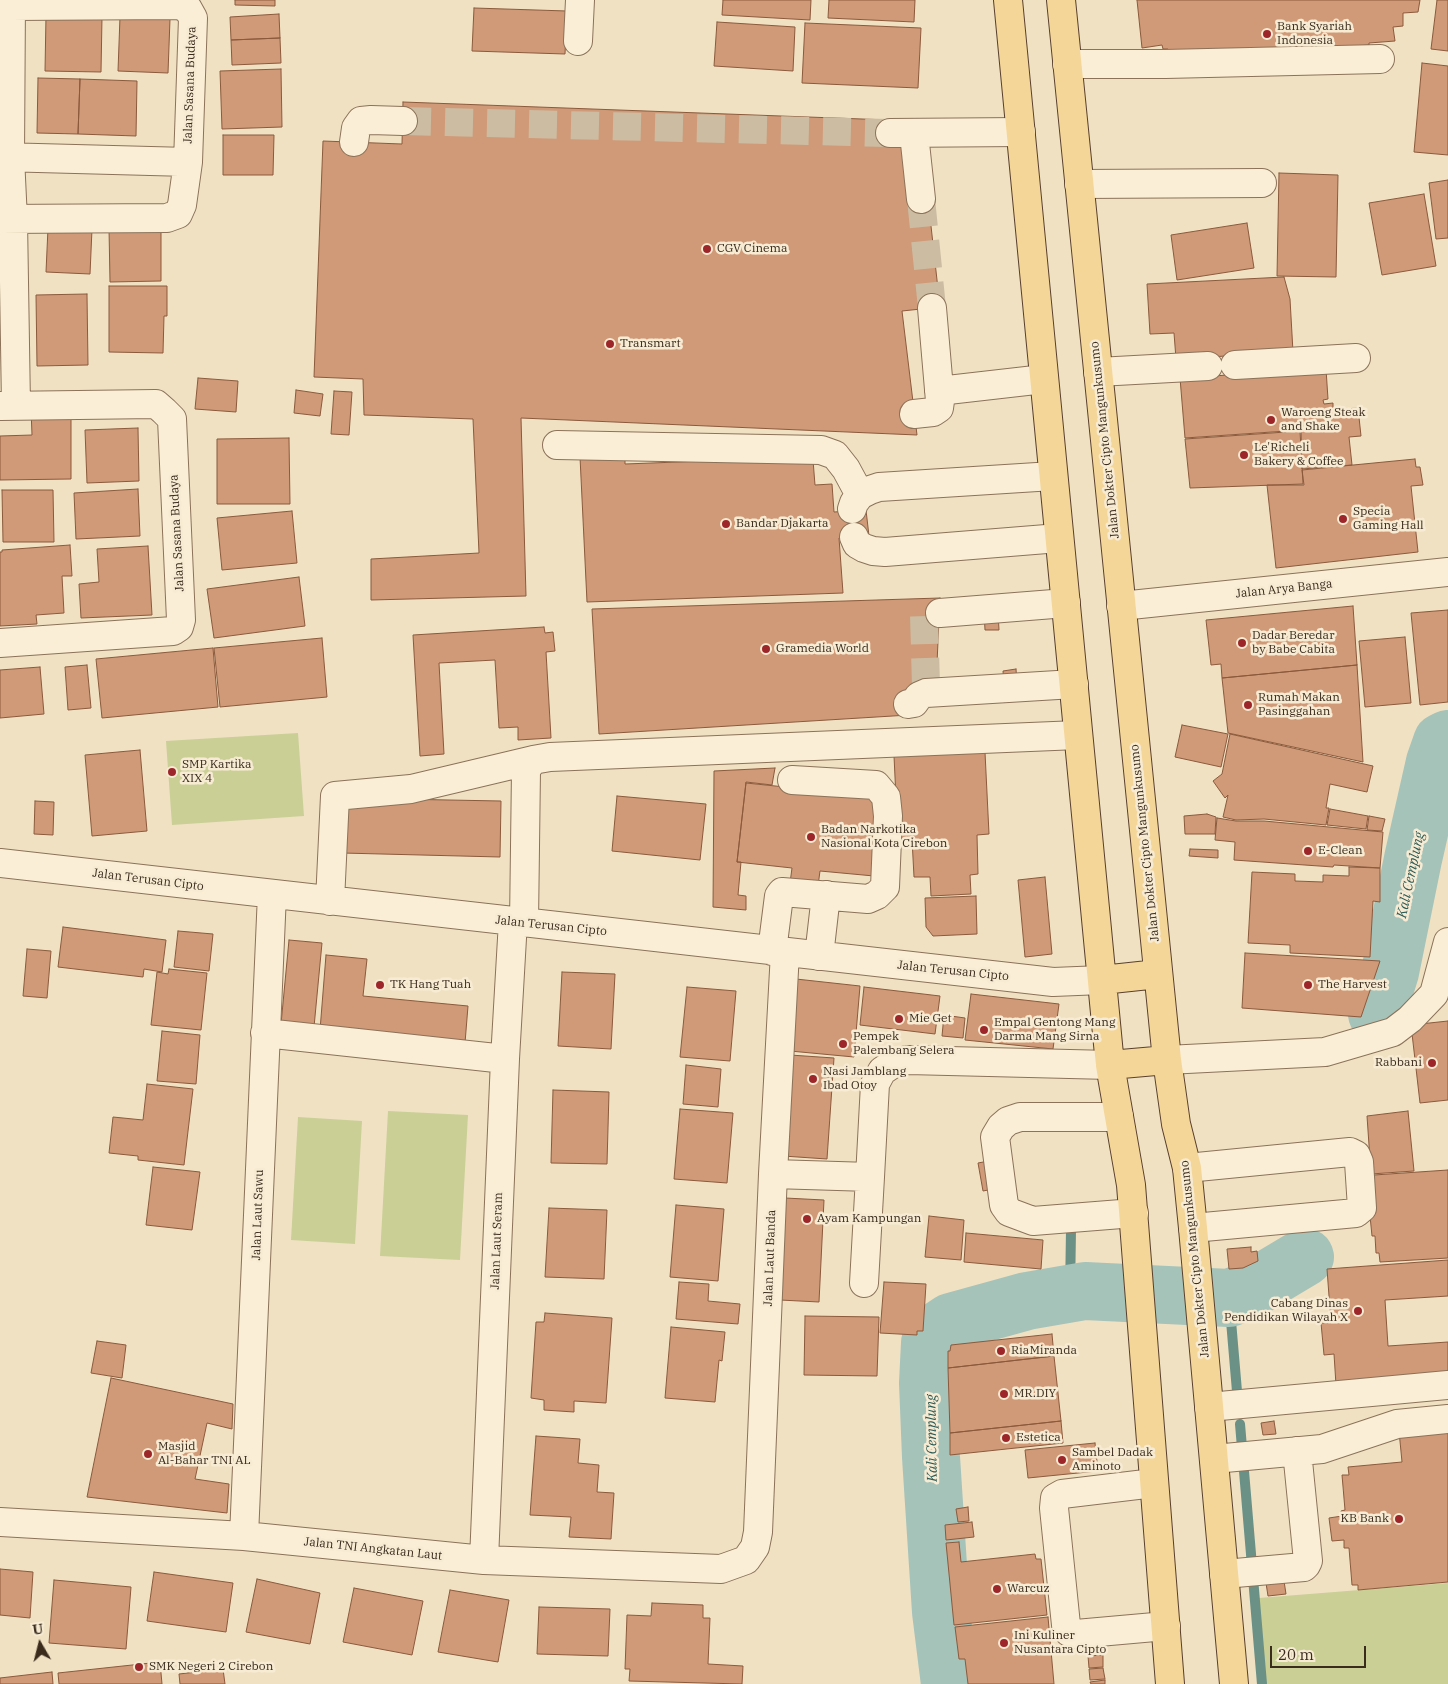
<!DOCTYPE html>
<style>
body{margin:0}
#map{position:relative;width:1448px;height:1684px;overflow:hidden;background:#f0e1c3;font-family:"IBM Plex Serif",serif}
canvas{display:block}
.north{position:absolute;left:15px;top:1619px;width:50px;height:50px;-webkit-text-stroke:4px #f7ebd3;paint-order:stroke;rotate:352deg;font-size:14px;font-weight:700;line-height:20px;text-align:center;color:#3a2b1d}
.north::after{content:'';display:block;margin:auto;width:18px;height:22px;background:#3a2b1d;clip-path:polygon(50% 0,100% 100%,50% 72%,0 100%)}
.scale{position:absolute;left:1270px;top:1646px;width:96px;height:22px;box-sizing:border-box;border:2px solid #3a2b1d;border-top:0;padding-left:6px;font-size:15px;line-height:18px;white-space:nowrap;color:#3a2b1d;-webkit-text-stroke:4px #f7ebd3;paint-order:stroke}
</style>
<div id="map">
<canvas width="1448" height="1684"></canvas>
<div class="north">U</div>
<div class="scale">20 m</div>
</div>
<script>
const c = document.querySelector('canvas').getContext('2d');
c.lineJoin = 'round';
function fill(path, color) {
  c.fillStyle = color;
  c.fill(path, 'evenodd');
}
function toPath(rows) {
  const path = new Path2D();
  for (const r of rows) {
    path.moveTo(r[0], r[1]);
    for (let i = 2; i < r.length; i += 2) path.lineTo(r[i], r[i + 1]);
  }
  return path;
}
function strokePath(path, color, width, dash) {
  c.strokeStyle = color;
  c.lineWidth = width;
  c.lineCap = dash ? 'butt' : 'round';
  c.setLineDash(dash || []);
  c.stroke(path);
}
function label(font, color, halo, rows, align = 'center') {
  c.font = font + ' "IBM Plex Serif",serif';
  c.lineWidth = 5;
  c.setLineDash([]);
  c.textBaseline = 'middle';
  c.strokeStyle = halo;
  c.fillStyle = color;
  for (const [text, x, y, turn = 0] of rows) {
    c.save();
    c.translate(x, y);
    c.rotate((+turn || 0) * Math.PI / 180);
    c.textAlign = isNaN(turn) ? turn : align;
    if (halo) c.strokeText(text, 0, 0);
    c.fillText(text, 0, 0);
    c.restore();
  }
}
fill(toPath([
 [298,733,304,816,172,825,166,741],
 [388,1111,468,1115,460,1260,380,1256],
 [298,1117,362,1121,355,1244,291,1240],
 [1448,1583,1448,1684,1266,1684,1259,1598]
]), '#cacf96');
strokePath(toPath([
 [1227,1274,1238,1403],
 [1070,1294,1071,1230],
 [1240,1424,1262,1684]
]), '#6b9187', 10);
strokePath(toPath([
 [1377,1014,1390,972,1413,859,1435,762,1442,742,1448,739],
 [950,1684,941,1612,931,1457,928,1383,930,1343,939,1330,951,1322,1027,1301,1085,1291,1229,1298,1248,1291,1305,1257]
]), '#a5c3b9', 58);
const building = toPath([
 [235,0,275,0,275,6,235,5,235,0],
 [723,0,811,0,810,20,722,15,723,0],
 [829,0,915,0,914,22,828,18,829,0],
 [1137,0,1420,0,1418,12,1403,13,1403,26,1393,27,1395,41,1369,43,1369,45,1275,53,1169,57,1168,49,1163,49,1162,45,1142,48,1137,0],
 [1437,0,1448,0,1448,51,1431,49,1437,0],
 [474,8,567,11,565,54,472,51,474,8],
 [279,14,280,38,231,40,230,17,279,14],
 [46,16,102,17,101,72,45,71,46,16],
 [120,17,170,19,168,73,118,71,120,17],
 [717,22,795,27,793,71,714,66,717,22],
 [805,23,921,28,918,88,802,83,805,23],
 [280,38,281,63,232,65,231,40,280,38],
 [1422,63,1448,66,1448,155,1414,152,1422,63],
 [281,69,282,127,222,129,220,71,281,69],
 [38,78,80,79,78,134,37,133,38,78],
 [80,79,137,81,136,136,78,134,80,79],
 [403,102,889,120,903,145,928,199,940,307,902,311,917,435,521,418,526,596,371,600,371,559,479,553,473,419,364,415,363,379,314,377,323,141,402,144,403,102],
 [223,135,274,135,273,175,223,175,223,135],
 [1279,173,1338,175,1336,277,1277,276,1279,173],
 [1448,180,1448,238,1436,239,1429,183,1448,180],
 [1424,194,1436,266,1382,275,1369,203,1424,194],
 [1247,223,1254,268,1177,280,1171,235,1247,223],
 [48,228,92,229,90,274,46,272,48,228],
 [109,228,161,228,161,281,110,282,109,228],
 [1284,277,1290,299,1293,352,1176,359,1174,333,1150,334,1147,284,1284,277],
 [109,286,167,286,167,316,164,316,163,353,109,352,109,286],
 [87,294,88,365,37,366,36,295,87,294],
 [1326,369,1328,399,1323,400,1324,404,1333,403,1333,410,1358,408,1361,436,1349,437,1352,465,1302,469,1301,430,1185,438,1180,378,1326,369],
 [198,378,238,381,236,412,195,409,198,378],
 [296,390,323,394,320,416,294,413,296,390],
 [334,391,352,392,349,435,331,434,334,391],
 [31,409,71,409,71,479,0,480,0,436,32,435,31,409],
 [138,428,139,481,87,483,85,430,138,428],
 [1300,431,1303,484,1190,488,1185,439,1300,431],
 [289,438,290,504,217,504,217,439,289,438],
 [625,455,625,464,810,457,813,460,815,485,832,484,834,512,866,510,869,536,839,538,843,593,587,602,580,457,625,455],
 [1415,459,1416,467,1420,467,1423,485,1411,486,1418,552,1276,568,1267,485,1304,485,1302,470,1415,459],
 [138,489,140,536,76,539,74,493,138,489],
 [2,490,53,490,54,542,3,542,2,490],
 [292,511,297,563,222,570,217,518,292,511],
 [70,545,72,576,62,576,64,613,36,615,37,624,0,626,0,552,2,552,2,550,70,545],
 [148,546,152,615,81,618,79,584,99,582,97,549,148,546],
 [299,577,305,626,214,638,207,589,299,577],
 [940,598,936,685,907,688,909,715,599,734,592,609,940,598],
 [1353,606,1357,665,1222,678,1221,664,1211,665,1206,620,1353,606],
 [1448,610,1448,702,1420,705,1411,613,1448,610],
 [984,612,998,612,999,630,985,630,984,612],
 [544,627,545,633,553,632,555,651,546,652,551,738,518,740,518,727,499,728,495,660,439,663,444,754,420,756,413,635,544,627],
 [1405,637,1411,703,1365,707,1359,641,1405,637],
 [322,638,327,697,220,707,214,648,322,638],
 [213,648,218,707,102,718,96,659,213,648],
 [87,665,91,708,68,710,65,667,87,665],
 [1357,665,1363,762,1228,733,1222,678,1357,665],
 [40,667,44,714,0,718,0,670,40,667],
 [1016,669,1017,684,1004,685,1003,671,1016,669],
 [1182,725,1228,734,1221,767,1175,757,1182,725],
 [1230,734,1373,766,1367,792,1330,784,1326,808,1329,808,1326,825,1264,819,1236,820,1223,817,1228,795,1225,798,1213,781,1222,774,1230,734],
 [140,750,147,831,92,836,85,755,140,750],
 [985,752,989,834,977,835,978,874,970,875,971,894,931,896,930,877,914,877,912,839,898,840,894,756,985,752],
 [775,768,772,785,746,782,737,862,741,862,738,895,746,896,746,910,713,907,714,771,775,768],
 [746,783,883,797,874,876,820,871,818,886,790,883,792,868,737,862,746,783],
 [617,796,706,804,700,860,612,851,617,796],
 [344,798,501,801,500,857,342,853,344,798],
 [35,801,54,802,53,835,34,834,35,801],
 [1330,809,1368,816,1366,829,1327,825,1330,809],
 [1207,814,1216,817,1215,834,1185,834,1184,816,1207,814],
 [1369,816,1385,819,1382,831,1367,830,1369,816],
 [1217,818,1236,821,1264,821,1383,832,1380,868,1334,865,1333,867,1234,860,1235,842,1215,840,1217,818],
 [1190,849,1218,850,1218,858,1189,856,1190,849],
 [1349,867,1380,868,1380,902,1373,901,1370,957,1290,953,1290,945,1248,943,1252,872,1295,874,1295,881,1323,882,1323,875,1349,876,1349,867],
 [1045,877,1052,954,1025,957,1018,880,1045,877],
 [976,896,977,934,933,936,926,927,925,898,976,896],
 [63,927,166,940,162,972,144,969,143,977,58,967,63,927],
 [178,931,213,934,209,971,174,967,178,931],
 [289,940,322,943,314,1027,281,1024,289,940],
 [27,949,51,951,47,998,23,996,27,949],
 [1245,953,1380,961,1361,1017,1242,1008,1245,953],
 [326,955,367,959,363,996,468,1006,465,1043,320,1030,326,955],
 [169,969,207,973,201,1030,151,1025,157,972,168,974,169,969],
 [562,972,615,974,611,1049,558,1046,562,972],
 [796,979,860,986,854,1057,790,1051,796,979],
 [687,987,736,991,730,1061,680,1057,687,987],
 [864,987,940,996,935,1034,860,1025,864,987],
 [971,994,1059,1004,1053,1049,965,1040,971,994],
 [944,1015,965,1018,963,1038,942,1036,944,1015],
 [1448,1021,1448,1100,1420,1103,1411,1025,1448,1021],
 [162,1031,200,1035,196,1084,157,1081,162,1031],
 [790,1055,834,1058,827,1159,783,1156,790,1055],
 [686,1065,721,1069,718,1107,683,1104,686,1065],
 [147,1084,193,1089,184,1165,138,1160,138,1156,109,1153,113,1117,143,1120,147,1084],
 [553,1090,609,1092,607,1164,551,1163,553,1090],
 [680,1109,733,1113,727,1183,674,1179,680,1109],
 [1408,1111,1414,1171,1371,1174,1367,1116,1408,1111],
 [1010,1157,1015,1185,983,1191,978,1163,1010,1157],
 [153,1167,200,1172,192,1230,146,1225,153,1167],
 [1448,1170,1448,1258,1380,1262,1379,1253,1376,1253,1375,1236,1372,1236,1370,1216,1374,1216,1372,1199,1375,1199,1374,1175,1448,1170],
 [785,1198,824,1200,819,1302,780,1300,785,1198],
 [676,1205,724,1209,718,1281,670,1277,676,1205],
 [549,1208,607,1210,604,1279,545,1277,549,1208],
 [929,1216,964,1220,961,1260,925,1257,929,1216],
 [966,1233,1043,1240,1041,1269,964,1262,966,1233],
 [1251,1247,1251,1252,1257,1251,1258,1261,1243,1268,1229,1269,1227,1249,1251,1247],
 [1448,1260,1448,1296,1385,1300,1388,1346,1448,1342,1448,1377,1336,1385,1334,1354,1324,1355,1321,1323,1331,1323,1327,1269,1448,1260],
 [679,1282,709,1284,708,1301,740,1304,738,1324,676,1319,679,1282],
 [884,1282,926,1284,923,1331,917,1331,917,1335,880,1333,884,1282],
 [545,1313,612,1318,606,1403,574,1401,574,1412,544,1410,544,1400,531,1398,536,1322,544,1322,545,1313],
 [805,1316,879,1317,877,1376,804,1375,805,1316],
 [671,1327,725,1332,722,1361,719,1360,715,1402,665,1398,671,1327],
 [1052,1334,1054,1356,948,1368,948,1351,950,1351,951,1345,1052,1334],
 [97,1341,126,1345,122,1378,91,1373,97,1341],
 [1054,1356,1061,1421,950,1433,948,1368,1054,1356],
 [111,1378,233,1404,232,1429,207,1423,195,1479,229,1484,227,1513,87,1497,111,1378],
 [1061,1421,1063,1443,950,1455,950,1433,1061,1421],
 [1274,1421,1276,1434,1263,1435,1261,1423,1274,1421],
 [1448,1426,1448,1582,1358,1590,1358,1585,1352,1585,1349,1548,1344,1548,1344,1540,1332,1541,1329,1518,1342,1516,1341,1511,1345,1510,1342,1475,1349,1475,1348,1467,1402,1462,1399,1431,1448,1426],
 [536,1436,580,1439,578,1463,599,1465,597,1492,614,1493,611,1539,569,1537,571,1517,530,1515,536,1436],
 [1095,1443,1098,1471,1028,1478,1025,1450,1095,1443],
 [968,1507,969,1521,958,1522,956,1509,968,1507],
 [972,1522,974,1537,946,1540,945,1525,972,1522],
 [959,1542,961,1562,1035,1554,1036,1559,1041,1559,1047,1615,954,1625,946,1543,959,1542],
 [0,1569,33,1572,30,1618,0,1615,0,1569],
 [154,1572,233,1583,226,1632,147,1621,154,1572],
 [257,1579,320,1593,310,1644,246,1632,257,1579],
 [54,1580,131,1587,126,1649,49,1643,54,1580],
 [1284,1581,1286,1594,1268,1596,1266,1583,1284,1581],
 [354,1588,423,1601,412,1655,343,1642,354,1588],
 [450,1590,509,1600,498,1662,438,1652,450,1590],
 [652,1603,703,1605,703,1618,710,1618,708,1664,743,1666,742,1684,629,1681,630,1669,625,1669,627,1615,651,1616,652,1603],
 [539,1607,610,1609,608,1656,537,1654,539,1607],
 [1048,1617,1054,1684,968,1684,965,1659,959,1659,955,1627,1048,1617],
 [1103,1655,1103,1667,1089,1668,1088,1656,1103,1655],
 [160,1662,162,1684,59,1684,58,1673,160,1662],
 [1103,1668,1105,1679,1090,1680,1089,1669,1103,1668],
 [223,1669,225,1684,180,1684,179,1674,223,1669],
 [52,1672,53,1684,0,1684,0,1678,52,1672],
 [1105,1680,1105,1684,1091,1684,1090,1682,1105,1680]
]);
fill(building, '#d09977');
strokePath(building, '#8b5a3d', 1);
strokePath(toPath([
 [403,121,890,133],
 [921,199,932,308],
 [926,686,924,614,940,613]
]), '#ccbda2', 28, [28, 14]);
const minor = toPath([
 [11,0,10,157,13,220,16,406],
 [578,41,580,0],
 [1067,64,1165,64,1380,59],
 [890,133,1021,132],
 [914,134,921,199],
 [354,142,356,128,361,121,371,120,403,121],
 [0,157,188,162],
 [1079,184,1262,183],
 [0,219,167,218,178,214,182,205,188,162,193,18,188,9,179,5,10,6],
 [1235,365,1356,358],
 [1098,372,1208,366],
 [939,391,1044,379],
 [0,406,156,404,164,411,172,419,181,620,179,627,173,631,0,643],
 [914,414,933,412,939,408,940,401,932,308],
 [557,445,821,450,835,455,846,469,860,495],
 [852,509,854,503,860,495,870,490,879,487,1053,476],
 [854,537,857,544,864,548,873,551,885,552,1059,538],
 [1121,606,1448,572],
 [940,613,1066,603],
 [908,704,914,703,919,696,926,693,1074,684],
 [0,863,1053,982,1102,980],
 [330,901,335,796,411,789,533,760],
 [524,923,526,770,533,760,550,757,1078,735],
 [772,951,779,896,782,892,868,899,877,895,885,887,888,816,886,797,876,785,792,780],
 [819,956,826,895],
 [265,1033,505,1059],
 [1167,1060,1325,1052,1393,1032,1410,1019,1434,994,1448,942],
 [1119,1117,1020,1117,1008,1121,1001,1127,995,1137,1004,1205,1009,1212,1033,1221,1134,1213],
 [1187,1168,1350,1152,1356,1155,1359,1162,1362,1208,1356,1213,1193,1228],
 [773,1174,870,1177,875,1084,882,1071,894,1063,908,1060,1110,1065],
 [864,1283,870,1177],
 [1209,1407,1448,1385],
 [1214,1459,1322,1449,1397,1424,1448,1419],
 [1154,1483,1062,1494,1055,1498,1054,1508,1066,1625,1069,1632,1076,1634,1166,1626],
 [0,1522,244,1536,484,1560,721,1569,746,1560,755,1547,758,1532,773,1174,785,952],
 [244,1536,272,894],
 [484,1560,505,1059,513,921],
 [1224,1574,1304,1567,1306,1565,1308,1561,1297,1451]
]);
const major = toPath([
 [1008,0,1110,1065,1131,1185,1170,1684],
 [1061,0,1167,1060,1176,1124,1187,1168,1193,1228,1234,1684],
 [1102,980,1158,974],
 [1110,1065,1167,1060]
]);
strokePath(minor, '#8b7259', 30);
strokePath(major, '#59402d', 30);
strokePath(minor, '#faefd6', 28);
strokePath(major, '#f5d699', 28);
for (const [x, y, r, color] of [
 [1267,34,5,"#9d262a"],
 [707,249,5,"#9d262a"],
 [610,344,5,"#9d262a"],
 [1271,420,5,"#9d262a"],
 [1244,455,5,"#9d262a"],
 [1343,519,5,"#9d262a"],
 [726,524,5,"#9d262a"],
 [1242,643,5,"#9d262a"],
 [766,649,5,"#9d262a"],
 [1248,705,5,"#9d262a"],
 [172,772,5,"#9d262a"],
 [811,837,5,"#9d262a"],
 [1308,851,5,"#9d262a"],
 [380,985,5,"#9d262a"],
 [1308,985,5,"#9d262a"],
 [899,1019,5,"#9d262a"],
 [984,1030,5,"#9d262a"],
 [843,1044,5,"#9d262a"],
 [1432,1063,5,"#9d262a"],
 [813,1079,5,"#9d262a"],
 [807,1219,5,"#9d262a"],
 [1358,1311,5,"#9d262a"],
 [1001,1351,5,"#9d262a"],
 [1004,1394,5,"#9d262a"],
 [1006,1438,5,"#9d262a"],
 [148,1454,5,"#9d262a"],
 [1062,1460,5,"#9d262a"],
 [1399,1519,5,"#9d262a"],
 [997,1589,5,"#9d262a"],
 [1004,1643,5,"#9d262a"],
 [139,1667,5,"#9d262a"]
]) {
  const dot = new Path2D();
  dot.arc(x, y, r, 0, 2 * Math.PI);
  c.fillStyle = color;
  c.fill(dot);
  strokePath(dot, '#f7ebd3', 2);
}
label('12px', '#3a2b1d', '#f7ebd3', [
 ["Bank Syariah",1277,27],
 ["Indonesia",1277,41],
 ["CGV Cinema",717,249],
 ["Transmart",620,344],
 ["Waroeng Steak",1281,413],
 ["and Shake",1281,427],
 ["Le'Richeli",1254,448],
 ["Bakery & Coffee",1254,462],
 ["Specia",1353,512],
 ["Gaming Hall",1353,526],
 ["Bandar Djakarta",736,524],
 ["Dadar Beredar",1252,636],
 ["by Babe Cabita",1252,650],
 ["Gramedia World",776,649],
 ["Rumah Makan",1258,698],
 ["Pasinggahan",1258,712],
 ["SMP Kartika",182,765],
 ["XIX 4",182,779],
 ["Badan Narkotika",821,830],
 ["Nasional Kota Cirebon",821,844],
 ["E-Clean",1318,851],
 ["TK Hang Tuah",390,985],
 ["The Harvest",1318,985],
 ["Mie Get",909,1019],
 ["Empal Gentong Mang",994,1023],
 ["Darma Mang Sirna",994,1037],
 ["Pempek",853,1037],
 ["Palembang Selera",853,1051],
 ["Rabbani",1422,1063,"right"],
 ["Nasi Jamblang",823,1072],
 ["Ibad Otoy",823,1086],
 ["Ayam Kampungan",817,1219],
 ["Cabang Dinas",1348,1304,"right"],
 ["Pendidikan Wilayah X",1348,1318,"right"],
 ["RiaMiranda",1011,1351],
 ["MR.DIY",1014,1394],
 ["Estetica",1016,1438],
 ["Masjid",158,1447],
 ["Al-Bahar TNI AL",158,1461],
 ["Sambel Dadak",1072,1453],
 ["Aminoto",1072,1467],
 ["KB Bank",1389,1519,"right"],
 ["Warcuz",1007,1589],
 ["Ini Kuliner",1014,1636],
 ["Nusantara Cipto",1014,1650],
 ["SMK Negeri 2 Cirebon",149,1667]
], 'left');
label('12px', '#3a2b1d', '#f7ebd3', [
 ["Jalan Sasana Budaya",190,85,-88],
 ["Jalan Dokter Cipto Mangunkusumo",1105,440,-96],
 ["Jalan Sasana Budaya",177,533,-93],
 ["Jalan Arya Banga",1284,589,-6],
 ["Jalan Dokter Cipto Mangunkusumo",1145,843,-96],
 ["Jalan Terusan Cipto",148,880,7],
 ["Jalan Terusan Cipto",551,926,6],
 ["Jalan Terusan Cipto",953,971,6],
 ["Jalan Laut Sawu",258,1215,-88],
 ["Jalan Laut Seram",497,1241,-88],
 ["Jalan Laut Banda",770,1258,-88],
 ["Jalan Dokter Cipto Mangunkusumo",1195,1259,-96],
 ["Jalan TNI Angkatan Laut",373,1549,6]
]);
label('italic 14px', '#2c5b56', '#f7ebd3', [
 ["Kali Cemplung",1411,875,-78],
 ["Kali Cemplung",932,1438,-91]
]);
</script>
